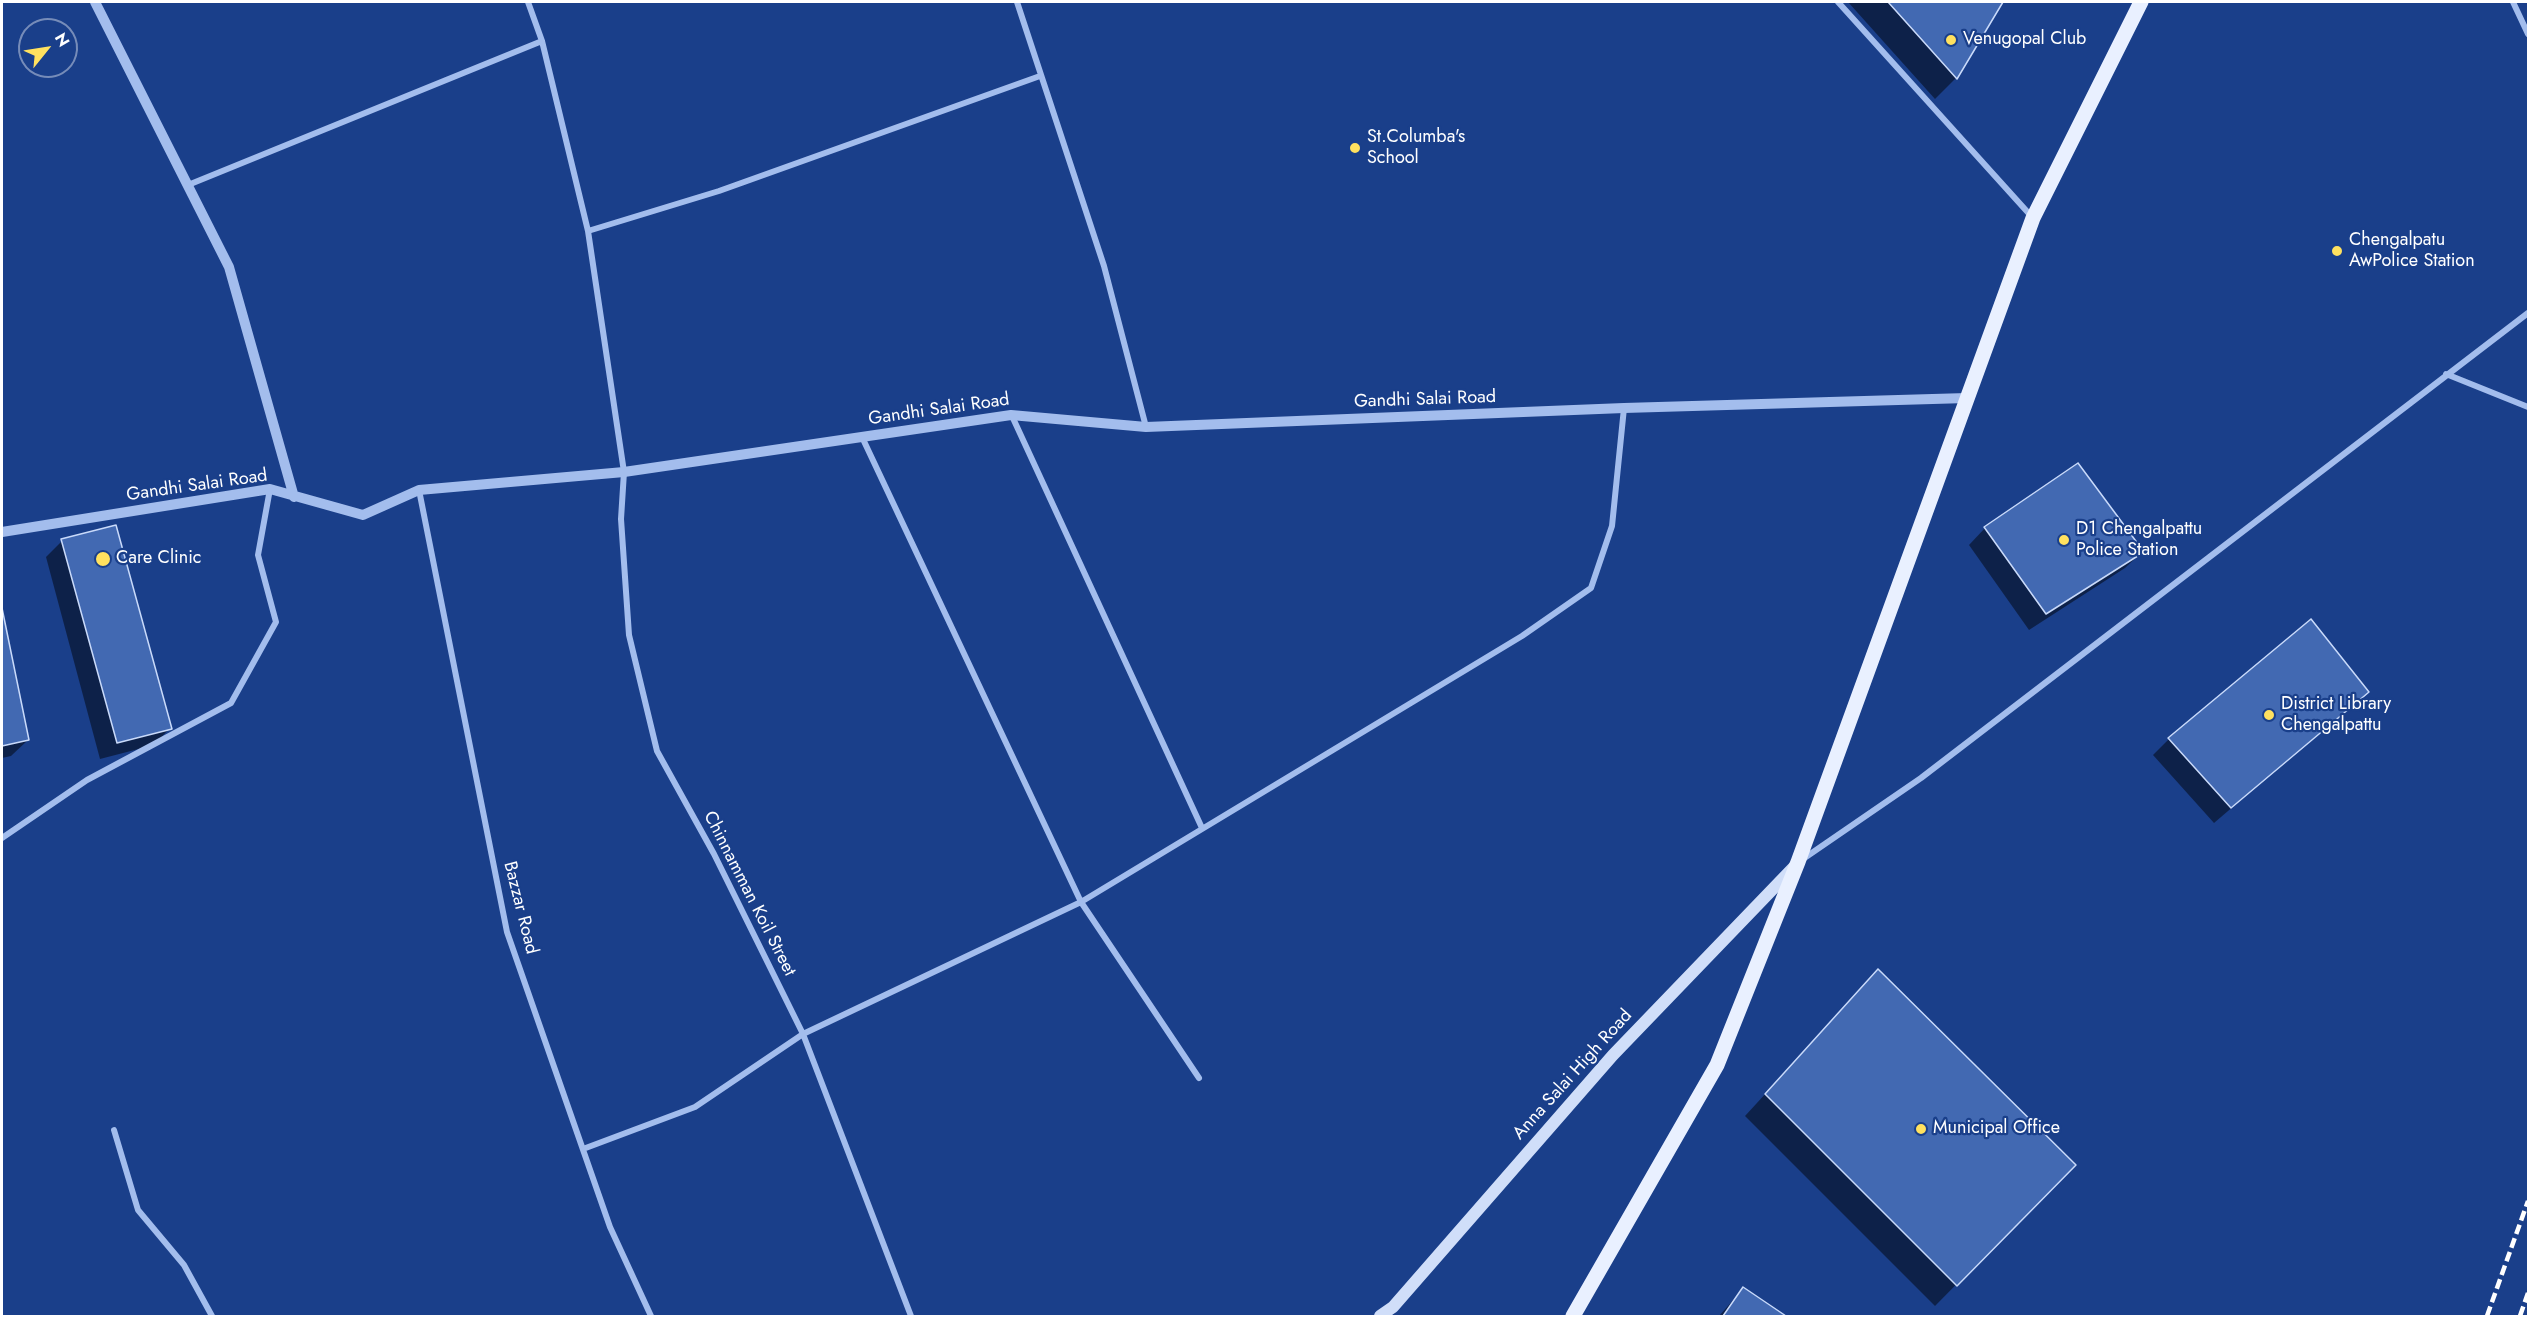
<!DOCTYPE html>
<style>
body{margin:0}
#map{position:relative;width:2530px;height:1318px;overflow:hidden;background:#1a3f8a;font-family:Jost,sans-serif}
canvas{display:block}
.frame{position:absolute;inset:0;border:3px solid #fff;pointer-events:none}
.north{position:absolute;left:18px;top:18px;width:60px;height:60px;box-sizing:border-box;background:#1a3f8a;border:2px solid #768cb9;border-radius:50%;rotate:60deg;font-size:16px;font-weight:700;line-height:24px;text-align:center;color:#fff}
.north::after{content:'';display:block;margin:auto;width:21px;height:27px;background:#ffe15f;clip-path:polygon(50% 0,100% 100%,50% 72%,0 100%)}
</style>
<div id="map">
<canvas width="2530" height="1318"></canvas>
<div class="frame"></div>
<div class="north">N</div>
</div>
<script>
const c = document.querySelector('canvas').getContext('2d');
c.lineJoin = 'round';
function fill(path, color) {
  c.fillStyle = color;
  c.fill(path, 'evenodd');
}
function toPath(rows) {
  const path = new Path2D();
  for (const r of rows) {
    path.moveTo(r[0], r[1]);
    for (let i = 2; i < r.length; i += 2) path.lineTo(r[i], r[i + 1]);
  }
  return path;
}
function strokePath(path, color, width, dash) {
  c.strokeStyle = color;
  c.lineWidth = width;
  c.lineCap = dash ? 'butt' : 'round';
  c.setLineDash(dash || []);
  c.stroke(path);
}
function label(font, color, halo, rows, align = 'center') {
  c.font = font + ' Jost,sans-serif';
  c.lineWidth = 4.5;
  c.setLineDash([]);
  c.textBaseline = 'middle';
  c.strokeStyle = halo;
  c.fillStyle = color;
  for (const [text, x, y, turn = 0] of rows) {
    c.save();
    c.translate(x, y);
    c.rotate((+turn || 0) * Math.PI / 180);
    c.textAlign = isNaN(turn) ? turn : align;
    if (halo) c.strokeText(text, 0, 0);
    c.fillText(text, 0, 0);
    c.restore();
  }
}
fill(toPath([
 [1848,2,2001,2,1956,78,1935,99],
 [1985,528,2142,552,2125,568,2029,630,1969,545],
 [62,541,170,728,154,745,100,759,46,557],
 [2,616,28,740,11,756,2,758],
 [2367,692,2214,823,2153,755,2169,739],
 [1878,971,2074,1165,1935,1306,1745,1116],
 [1743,1289,1783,1316,1719,1316]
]), '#0007');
const building = toPath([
 [1888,2,2003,2,1957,79,1888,2],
 [2078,463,2144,552,2046,614,1984,527,2078,463],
 [116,525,172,729,117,743,61,539,116,525],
 [2,608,29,740,2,746,2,608],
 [2311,619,2369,692,2231,808,2168,738,2311,619],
 [1878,969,2076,1165,1957,1286,1765,1094,1878,969],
 [1743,1287,1786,1316,1723,1316,1743,1287]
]);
fill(building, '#4269b2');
strokePath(building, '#c9dafa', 1.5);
strokePath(toPath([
 [528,2,542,41,588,231,624,472,621,519,629,635,657,751,714,854,803,1034,911,1316],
 [1017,2,1104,266,1146,427],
 [1838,2,2032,217],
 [2513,2,2528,34],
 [188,185,542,41],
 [588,231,719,191,1040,76],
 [2446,374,2528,407],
 [1012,416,1202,828],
 [862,437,1081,902,1199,1078],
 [419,490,507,932,610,1227,651,1316],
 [2,838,87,780,231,703,276,622,258,555,270,489],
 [1803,859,1921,778,2528,313],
 [114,1130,138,1210,184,1265,212,1316],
 [583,1149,695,1107,803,1034,1081,902,1522,636,1591,588,1612,526,1624,408]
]), '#a3bded', 6);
strokePath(toPath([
 [95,2,229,267,294,497],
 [2,532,270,489,363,515,419,490,624,472,1011,415,1146,427,1624,408,1967,398]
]), '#a3bded', 10);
strokePath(toPath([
 [1380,1316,1393,1307,1613,1055,1794,867]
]), '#d0def9', 12);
strokePath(toPath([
 [1573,1316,1717,1065,1798,862,2033,218,2141,2]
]), '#e9f0ff', 15);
strokePath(toPath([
 [2487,1316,2528,1201],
 [2520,1316,2528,1293]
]), '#fff', 4.5, [10, 4.5]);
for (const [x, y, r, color] of [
 [1951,40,6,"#ffe15f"],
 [1355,148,6,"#ffe15f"],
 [2337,251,6,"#ffe15f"],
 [2064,540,6,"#ffe15f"],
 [103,559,8,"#ffe15f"],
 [2269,715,6,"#ffe15f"],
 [1921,1129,6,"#ffe15f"]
]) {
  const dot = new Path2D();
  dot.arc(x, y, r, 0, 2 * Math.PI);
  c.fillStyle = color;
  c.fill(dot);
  strokePath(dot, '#1a3f8a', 2);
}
label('18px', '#fff', '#1a3f8a', [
 ["Venugopal Club",1963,40],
 ["St.Columba's",1367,138],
 ["School",1367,159],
 ["Chengalpatu",2349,241],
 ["AwPolice Station",2349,262],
 ["D1 Chengalpattu",2076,530],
 ["Police Station",2076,551],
 ["Care Clinic",116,559],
 ["District Library",2281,705],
 ["Chengalpattu",2281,726],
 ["Municipal Office",1933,1129]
], 'left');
label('18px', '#fff', '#1a3f8a', [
 ["Gandhi Salai Road",1425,400,-2],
 ["Gandhi Salai Road",939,410,-8],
 ["Gandhi Salai Road",197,486,-8],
 ["Chinnamman Koil Street",749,894,63],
 ["Bazzar Road",520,908,76],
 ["Anna Salai High Road",1573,1075,-48]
]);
</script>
